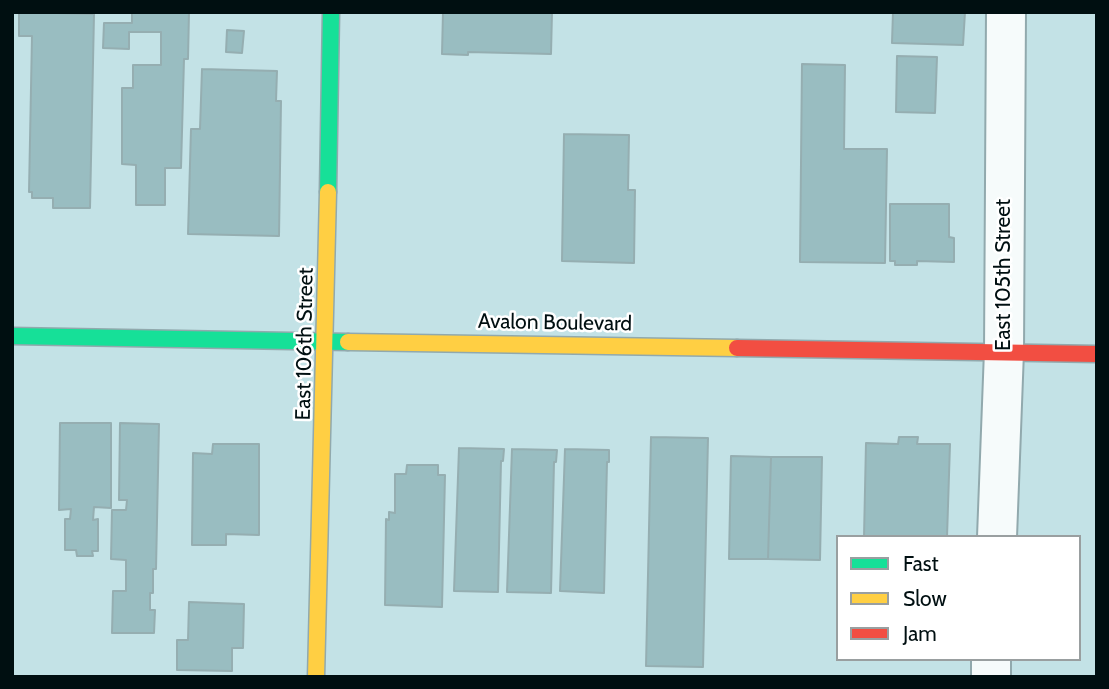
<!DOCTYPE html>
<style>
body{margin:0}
#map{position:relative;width:1109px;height:689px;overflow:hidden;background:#c3e2e6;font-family:Cabin,sans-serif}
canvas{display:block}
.frame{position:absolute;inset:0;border:14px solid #000f11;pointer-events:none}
.legend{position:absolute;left:836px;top:535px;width:245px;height:126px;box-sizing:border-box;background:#fff;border:2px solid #999fa0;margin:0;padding:9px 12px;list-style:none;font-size:21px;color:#000f11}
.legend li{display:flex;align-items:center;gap:14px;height:35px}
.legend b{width:35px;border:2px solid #999fa0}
</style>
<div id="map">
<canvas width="1109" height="689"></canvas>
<div class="frame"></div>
<ul class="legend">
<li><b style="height:9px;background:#16e098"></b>Fast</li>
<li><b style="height:9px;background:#ffcf43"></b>Slow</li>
<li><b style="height:9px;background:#f24e42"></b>Jam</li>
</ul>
</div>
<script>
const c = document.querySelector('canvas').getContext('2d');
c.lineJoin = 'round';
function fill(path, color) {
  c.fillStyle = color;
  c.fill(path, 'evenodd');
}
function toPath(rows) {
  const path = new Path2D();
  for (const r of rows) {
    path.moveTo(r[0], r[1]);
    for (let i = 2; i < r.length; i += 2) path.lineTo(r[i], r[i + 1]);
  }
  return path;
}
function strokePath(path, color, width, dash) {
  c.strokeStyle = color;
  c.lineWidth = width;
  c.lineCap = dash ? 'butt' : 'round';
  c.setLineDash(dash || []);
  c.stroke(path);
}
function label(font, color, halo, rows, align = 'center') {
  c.font = font + ' Cabin,sans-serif';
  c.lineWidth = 5;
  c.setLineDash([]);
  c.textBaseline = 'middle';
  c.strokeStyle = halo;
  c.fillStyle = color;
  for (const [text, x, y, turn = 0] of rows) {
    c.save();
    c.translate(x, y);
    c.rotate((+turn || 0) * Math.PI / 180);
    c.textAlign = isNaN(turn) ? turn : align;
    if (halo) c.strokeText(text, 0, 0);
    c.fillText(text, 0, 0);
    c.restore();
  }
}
const building = toPath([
 [19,12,94,14,90,208,53,208,53,198,32,198,32,192,29,192,32,36,19,36,19,12],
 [132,12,189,12,188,59,184,59,181,168,165,168,165,205,136,205,136,165,122,164,122,88,133,88,133,65,161,65,161,32,129,32,129,49,103,48,104,23,132,23,132,12],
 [443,12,552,12,551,54,468,52,468,55,442,54,443,12],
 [893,12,965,12,963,45,892,43,893,12],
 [227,30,244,31,242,53,226,52,227,30],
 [897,56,937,57,935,113,896,112,897,56],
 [802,64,845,65,844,149,887,149,885,263,800,262,802,64],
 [202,69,277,71,276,101,281,101,279,236,188,234,191,129,200,129,202,69],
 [564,134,629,135,628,190,635,190,634,263,562,261,564,134],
 [890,204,949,204,949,237,954,238,954,262,917,261,917,265,895,265,895,261,890,261,890,204],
 [60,423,111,423,111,508,94,507,93,520,98,519,98,551,92,551,93,556,77,556,76,550,65,550,65,519,70,519,71,509,59,510,60,423],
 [120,423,159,424,156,569,153,569,153,593,150,593,150,610,155,610,154,633,112,633,113,591,126,591,126,560,111,559,112,510,126,510,127,500,119,500,120,423],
 [651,437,708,438,703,667,646,666,651,437],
 [899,437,918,437,917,444,950,444,947,537,864,537,866,443,898,444,899,437],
 [213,444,259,444,259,535,226,534,226,545,192,545,193,453,212,454,213,444],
 [459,448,504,449,503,461,501,461,498,592,454,591,459,448],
 [512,449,557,450,556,462,554,462,551,593,507,592,512,449],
 [565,449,609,450,609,462,607,462,604,593,560,591,565,449],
 [731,456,771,457,768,559,729,559,731,456],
 [771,457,822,457,820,560,768,559,771,457],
 [407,465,438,465,438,475,445,475,442,607,385,605,386,519,389,520,389,512,395,513,395,474,406,474,407,465],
 [189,602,244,604,243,648,232,648,232,671,177,670,177,640,188,640,189,602]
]);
fill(building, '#99bdc1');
strokePath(building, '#95aeb1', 2);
const street = toPath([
 [997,537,1004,351,1006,12],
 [991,677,991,659]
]);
const fast = toPath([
 [328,192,331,12],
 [12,336,348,342]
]);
const slow = toPath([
 [348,342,737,348],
 [316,677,328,192]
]);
const jam = toPath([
 [737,348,1097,354]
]);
strokePath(street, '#91a9ad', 42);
strokePath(fast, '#91a9ad', 19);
strokePath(slow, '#91a9ad', 19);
strokePath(jam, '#91a9ad', 19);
strokePath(street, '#f6fbfb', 38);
strokePath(fast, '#16e098', 16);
strokePath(slow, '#ffcf43', 16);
strokePath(jam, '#f24e42', 16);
label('21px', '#000f11', '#fff', [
 ["East 105th Street",1004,275,-90],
 ["Avalon Boulevard",555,323,1],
 ["East 106th Street",305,344,-89]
]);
</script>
